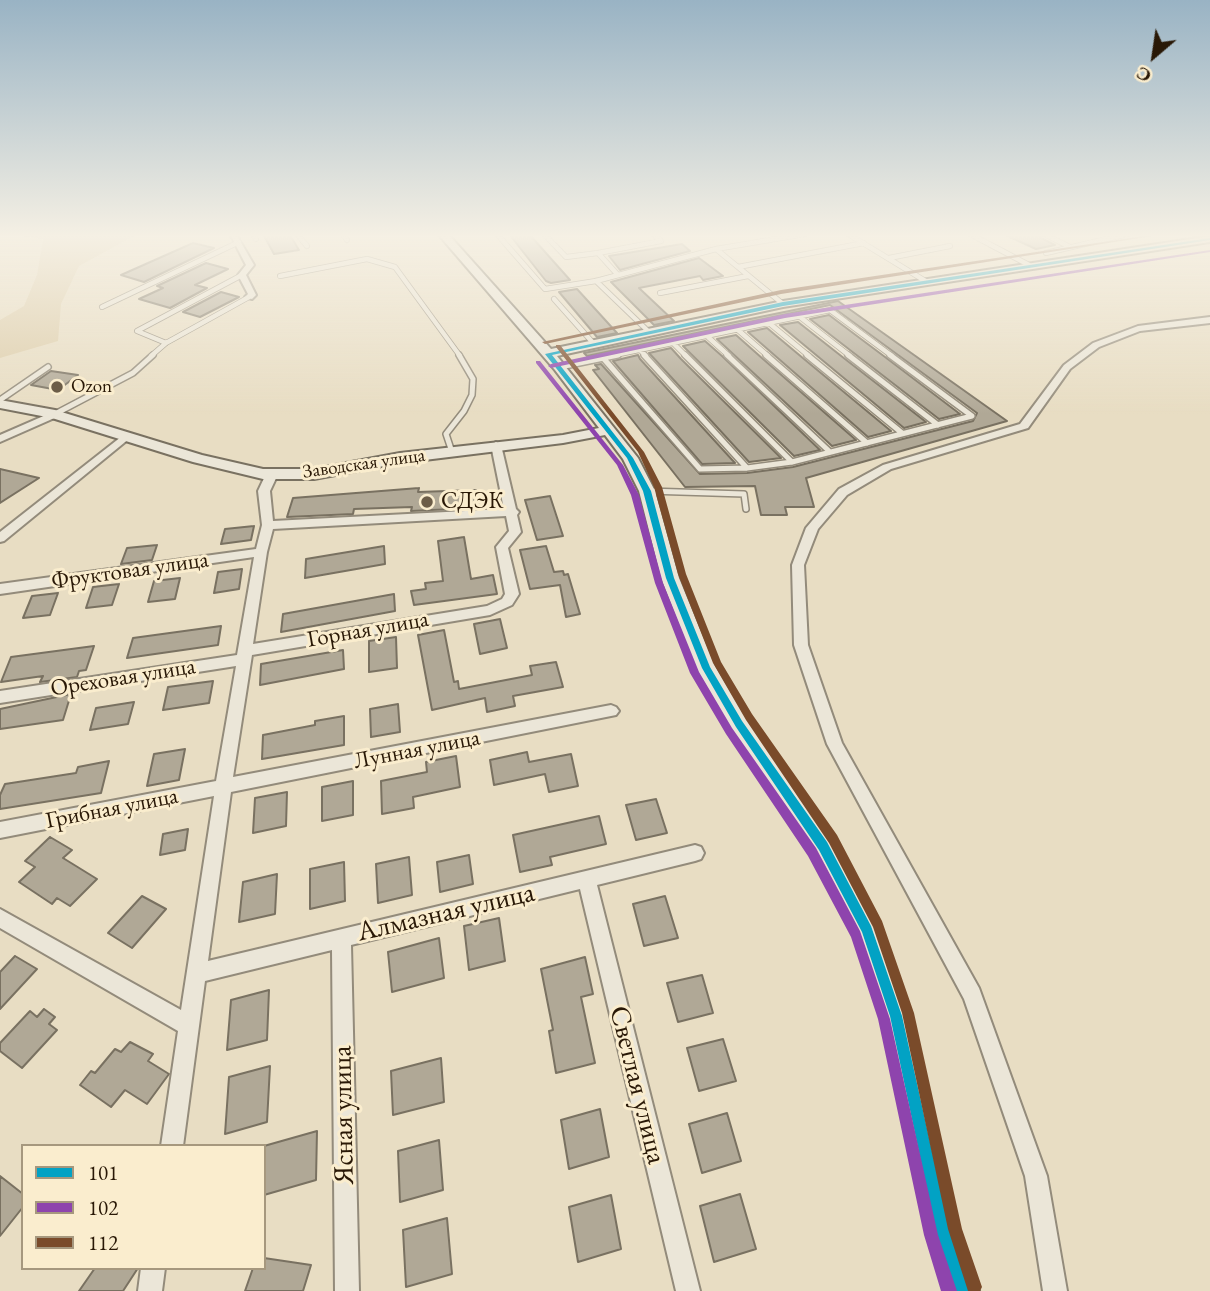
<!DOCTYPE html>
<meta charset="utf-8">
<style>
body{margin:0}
#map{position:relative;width:1210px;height:1291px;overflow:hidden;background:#e8ddc3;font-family:"EB Garamond",serif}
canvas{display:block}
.legend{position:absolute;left:21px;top:1144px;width:245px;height:126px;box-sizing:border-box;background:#faedce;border:2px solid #a6987e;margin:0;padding:9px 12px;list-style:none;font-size:21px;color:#291806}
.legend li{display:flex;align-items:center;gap:14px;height:35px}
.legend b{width:35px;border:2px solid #a6987e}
.north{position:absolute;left:1119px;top:21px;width:70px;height:70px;-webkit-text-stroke:5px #faedce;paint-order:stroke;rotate:209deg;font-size:19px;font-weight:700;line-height:28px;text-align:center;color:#291806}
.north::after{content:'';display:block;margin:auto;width:24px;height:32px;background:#291806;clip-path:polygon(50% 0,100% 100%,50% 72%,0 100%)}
</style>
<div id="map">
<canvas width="1210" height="1291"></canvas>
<ul class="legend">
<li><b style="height:9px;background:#02a2c4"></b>101</li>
<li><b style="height:9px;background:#8e44ad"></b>102</li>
<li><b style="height:9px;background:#7a4b2a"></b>112</li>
</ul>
<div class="north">С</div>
</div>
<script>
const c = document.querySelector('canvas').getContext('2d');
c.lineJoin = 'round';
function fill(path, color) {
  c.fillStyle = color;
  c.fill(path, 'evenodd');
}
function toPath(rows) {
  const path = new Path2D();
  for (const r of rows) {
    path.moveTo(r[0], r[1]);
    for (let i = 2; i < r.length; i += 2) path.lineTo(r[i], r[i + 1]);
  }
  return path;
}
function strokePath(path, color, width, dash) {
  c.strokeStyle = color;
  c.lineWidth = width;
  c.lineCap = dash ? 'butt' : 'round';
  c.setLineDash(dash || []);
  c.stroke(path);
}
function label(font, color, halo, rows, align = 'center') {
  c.font = font + ' "EB Garamond",serif';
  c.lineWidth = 6;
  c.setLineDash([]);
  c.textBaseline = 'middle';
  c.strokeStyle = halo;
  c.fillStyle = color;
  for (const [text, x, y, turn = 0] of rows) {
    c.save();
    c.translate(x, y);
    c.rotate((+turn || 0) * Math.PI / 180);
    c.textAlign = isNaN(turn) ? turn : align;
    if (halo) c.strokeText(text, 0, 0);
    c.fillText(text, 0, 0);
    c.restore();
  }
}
fill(toPath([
 [7,234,138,234,79,266,61,304,58,341,0,358,0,320,24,306,37,275,43,239]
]), '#ddcdaa');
const building = toPath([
 [263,234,290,235,299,250,274,254,263,234],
 [509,234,529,234,570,280,551,283,546,281,509,234],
 [1003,234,1039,234,1041,238,1055,245,1036,249,1003,234],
 [193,243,214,248,144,282,121,275,193,243],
 [682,244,690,251,620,270,609,256,682,244],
 [699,258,723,276,703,280,700,276,639,288,674,321,654,325,611,282,699,258],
 [206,263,228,269,195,285,207,288,170,308,139,299,163,288,157,286,206,263],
 [577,289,617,333,597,337,559,292,577,289],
 [221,292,239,297,200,317,183,312,221,292],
 [838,301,1007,421,806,478,814,507,785,507,787,515,761,515,755,486,685,487,593,370,599,369,595,365,601,364,700,474,747,473,793,467,973,421,977,413,830,305,587,356,584,353,838,301],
 [829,315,885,357,960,414,939,419,810,319,829,315],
 [798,322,845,359,926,422,904,428,780,325,798,322],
 [767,328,804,359,891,431,868,437,748,332,767,328],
 [736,335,763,359,856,440,832,446,717,339,736,335],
 [705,341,722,356,820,450,794,456,683,346,705,341],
 [671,348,681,359,781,458,749,462,649,353,671,348],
 [638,355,640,359,735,463,702,464,613,361,638,355],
 [51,371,78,375,58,390,31,385,51,371],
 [0,469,39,478,0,503,0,469],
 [419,488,418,492,476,490,475,508,411,511,412,507,354,509,353,514,287,517,293,498,419,488],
 [550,496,563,536,537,540,525,500,550,496],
 [254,526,251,540,221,544,225,529,254,526],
 [464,537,471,579,493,575,497,594,414,605,411,591,426,589,425,583,443,581,438,541,464,537],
 [157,545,152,560,121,564,127,548,157,545],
 [384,546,385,564,305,578,306,559,384,546],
 [546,546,554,572,563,571,564,575,568,574,580,614,566,617,560,585,530,589,520,550,546,546],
 [242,569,239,589,214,593,218,572,242,569],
 [180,578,175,599,148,602,154,581,180,578],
 [119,584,112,605,86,608,93,587,119,584],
 [58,593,50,615,23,618,32,596,58,593],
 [394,594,395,611,281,632,283,614,394,594],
 [500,619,507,648,480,654,474,624,500,619],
 [221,626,218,645,127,658,133,638,221,626],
 [444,630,454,682,458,681,459,689,532,675,530,666,556,662,563,687,513,696,515,706,487,712,485,698,432,710,418,635,444,630],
 [396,637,397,668,369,672,369,641,396,637],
 [94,646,86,670,79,671,77,677,40,682,43,676,1,682,11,657,94,646],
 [343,650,344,669,260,685,261,664,343,650],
 [213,681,209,703,163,710,168,687,213,681],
 [71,694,63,720,0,729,0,709,71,694],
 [134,702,128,724,90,730,96,708,134,702],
 [398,704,400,732,371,737,370,709,398,704],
 [344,716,344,745,262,759,263,735,315,725,315,721,344,716],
 [185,749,179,780,147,786,154,754,185,749],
 [527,752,529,762,571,754,578,786,549,792,545,774,494,785,490,760,527,752],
 [456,756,460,787,413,797,414,808,382,814,381,781,427,772,426,762,456,756],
 [109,761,101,793,0,809,0,795,5,784,76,773,78,767,109,761],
 [353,781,353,815,322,821,322,787,353,781],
 [287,792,286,826,253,833,255,798,287,792],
 [656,799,667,833,636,840,626,805,656,799],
 [599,816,606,844,550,857,552,865,520,872,513,835,599,816],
 [188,829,185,850,160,855,163,834,188,829],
 [50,837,72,850,63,858,97,879,70,906,57,898,52,904,19,882,35,867,25,861,50,837],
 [469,855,473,884,440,892,437,862,469,855],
 [409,857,412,895,378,903,376,864,409,857],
 [344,862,345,901,310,909,310,869,344,862],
 [277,874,275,914,239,922,243,882,277,874],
 [142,896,166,909,132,948,108,933,142,896],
 [665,896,678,938,644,946,633,904,665,896],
 [499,918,505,961,469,970,464,926,499,918],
 [439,938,444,978,392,992,388,952,439,938],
 [15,956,37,969,0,1009,0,972,15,956],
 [585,957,593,994,581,997,595,1063,556,1073,549,1031,553,1030,541,969,585,957],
 [702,975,713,1013,678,1022,667,983,702,975],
 [269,990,267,1040,227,1050,231,1000,269,990],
 [44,1009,55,1017,49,1024,57,1030,22,1068,0,1051,0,1043,30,1011,37,1017,44,1009],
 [723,1039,736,1081,699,1091,687,1048,723,1039],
 [130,1042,153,1054,148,1061,169,1074,147,1104,125,1090,111,1107,80,1085,91,1071,95,1073,115,1049,121,1052,130,1042],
 [441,1058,444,1102,393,1115,391,1071,441,1058],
 [270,1066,267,1122,225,1134,229,1077,270,1066],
 [600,1109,609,1157,569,1169,561,1120,600,1109],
 [727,1113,741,1161,702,1173,689,1124,727,1113],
 [317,1131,316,1180,264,1195,264,1146,317,1131],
 [439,1140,443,1190,400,1202,398,1151,439,1140],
 [0,1176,23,1194,23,1207,0,1236,0,1176],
 [740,1194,756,1249,714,1262,700,1206,740,1194],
 [611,1195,621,1249,578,1262,569,1207,611,1195],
 [447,1218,452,1274,406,1287,403,1230,447,1218],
 [264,1258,311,1265,303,1291,245,1291,253,1268,264,1268,264,1258],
 [95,1268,138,1268,123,1291,79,1291,95,1268]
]);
fill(building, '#b0a896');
strokePath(building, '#797161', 2);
const laneFar1 = toPath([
 [253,234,256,239],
 [297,234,307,246],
 [343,234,347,240],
 [497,234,545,289,596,281,716,249],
 [544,234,566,257,598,253,617,274],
 [848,234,927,282],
 [970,234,1029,265],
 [1044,234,1070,247],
 [598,253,661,241,653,234],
 [1046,253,1128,234],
 [889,258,950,246],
 [738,267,864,243],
 [280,276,367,259,395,267,460,356],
 [596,281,649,332],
 [660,293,748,276],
 [554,299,594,344],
 [783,304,716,249,805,234],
 [102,307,239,242],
 [800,317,850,356],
 [769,323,809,356],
 [738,330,768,356],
 [708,337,729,356],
 [166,343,137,331,242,275],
 [674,344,686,356],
 [641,351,646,356],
 [151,356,166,343,249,297],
 [610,356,830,310,892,356]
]);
const lane = toPath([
 [644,355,747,468],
 [685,355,792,462],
 [727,355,830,452],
 [766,355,867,443],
 [807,355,902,433],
 [848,355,938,425],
 [604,359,700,469,747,468,792,462,972,416,890,355],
 [560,367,618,355],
 [0,400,48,367],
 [55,414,133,373,153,355],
 [452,452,446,434,464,411,472,395,473,379,459,355],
 [648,491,744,494,746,509]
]);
const street = toPath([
 [230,234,236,234,254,265,246,275,256,295,252,299,245,297,248,294,238,275,246,265,230,234],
 [1210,317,1210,323,1140,331,1099,347,1070,369,1028,428,891,469,847,495,818,529,804,565,808,645,842,743,979,988,1047,1176,1067,1291,1043,1291,1025,1176,964,999,827,744,794,645,792,565,806,528,839,489,883,465,1020,424,1064,365,1093,343,1138,326,1210,317],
 [55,411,59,412,59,416,0,442,0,435,55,411],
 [126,433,130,434,130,438,4,541,0,542,0,532,126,433],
 [496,442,501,445,516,509,519,512,517,515,521,532,508,548,519,594,512,605,490,615,252,655,233,777,611,705,616,707,619,711,616,715,231,792,208,961,695,845,701,847,704,853,701,859,695,861,597,885,700,1291,676,1291,580,889,351,945,359,1291,335,1291,332,950,205,981,183,1146,161,1146,178,1031,0,928,0,909,181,1010,214,796,0,838,0,822,216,781,236,666,0,703,0,691,237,655,254,557,0,594,0,584,256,549,262,525,258,491,266,474,272,471,278,474,270,491,273,521,504,509,491,445,496,442],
 [506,516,509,531,496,547,505,594,502,599,487,606,253,644,267,552,273,529,506,516],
 [141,1268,165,1268,162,1291,138,1291,141,1268]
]);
const secondary = toPath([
 [438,234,448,234,551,349,783,301,1210,236,1210,242,783,307,557,356,638,458,655,491,679,578,715,666,746,718,831,838,876,921,910,1016,959,1232,979,1291,945,1291,927,1232,882,1016,856,935,815,854,732,730,696,668,661,578,639,491,623,459,605,435,563,443,400,463,314,479,263,479,193,462,52,418,0,408,0,400,55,410,202,455,263,469,314,469,400,453,563,435,599,428,555,370,438,234]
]);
strokePath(laneFar1, '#938b7b', 6);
strokePath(lane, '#938b7b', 8);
strokePath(street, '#938b7b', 4);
strokePath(secondary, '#797161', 4);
strokePath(laneFar1, '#ebe6d8', 4.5);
strokePath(lane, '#ebe6d8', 5);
fill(street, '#ebe6d8');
fill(secondary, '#ebe6d8');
fill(toPath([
 [1210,238,1210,240,783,306,552,355,633,458,651,491,674,578,710,667,742,721,827,842,871,926,902,1016,950,1232,970,1291,954,1291,936,1232,890,1016,862,932,819,850,736,727,702,668,666,578,643,491,627,458,545,354,783,302,1210,238]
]), '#02a2c4');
fill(toPath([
 [1210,250,1210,252,785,318,551,368,548,366,551,364,785,314,1210,250],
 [536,361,540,361,623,465,639,495,663,583,699,672,732,728,816,848,860,931,890,1019,938,1235,957,1291,941,1291,924,1235,878,1019,851,937,808,856,726,734,690,673,655,583,631,495,617,465,536,363,536,361]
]), '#8e44ad');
fill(toPath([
 [1157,234,1166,234,781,294,545,344,542,342,781,290,1157,234],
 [556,345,560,345,644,452,662,487,686,574,721,662,752,714,837,835,882,921,914,1013,962,1229,982,1287,980,1291,968,1291,948,1229,902,1013,873,927,829,843,746,720,713,663,678,574,654,487,638,452,556,347,556,345]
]), '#7a4b2a');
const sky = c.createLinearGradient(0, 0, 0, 414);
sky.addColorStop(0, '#99b3c4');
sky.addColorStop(0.57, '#f5f0e4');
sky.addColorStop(1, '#f5f0e400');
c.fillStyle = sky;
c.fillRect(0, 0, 1210, 414);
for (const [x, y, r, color] of [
 [57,387,7,"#6c5d48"],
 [427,502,7,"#6c5d48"]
]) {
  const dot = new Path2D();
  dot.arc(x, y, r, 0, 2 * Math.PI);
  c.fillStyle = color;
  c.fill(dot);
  strokePath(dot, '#faedce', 2.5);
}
label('19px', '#291806', '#faedce', [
 ["Ozon",71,387]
], 'left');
label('19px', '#291806', '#faedce', [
 ["Заводская улица",364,464,-8]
]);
label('23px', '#291806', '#faedce', [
 ["СДЭК",441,502]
], 'left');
label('23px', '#291806', '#faedce', [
 ["Фруктовая улица",130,571,-8],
 ["Горная улица",368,630,-10],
 ["Ореховая улица",123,678,-9],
 ["Лунная улица",417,750,-11],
 ["Грибная улица",112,809,-11]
]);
label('28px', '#291806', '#faedce', [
 ["Алмазная улица",446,913,-13],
 ["Светлая улица",637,1085,76],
 ["Ясная улица",344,1115,-91]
]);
</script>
